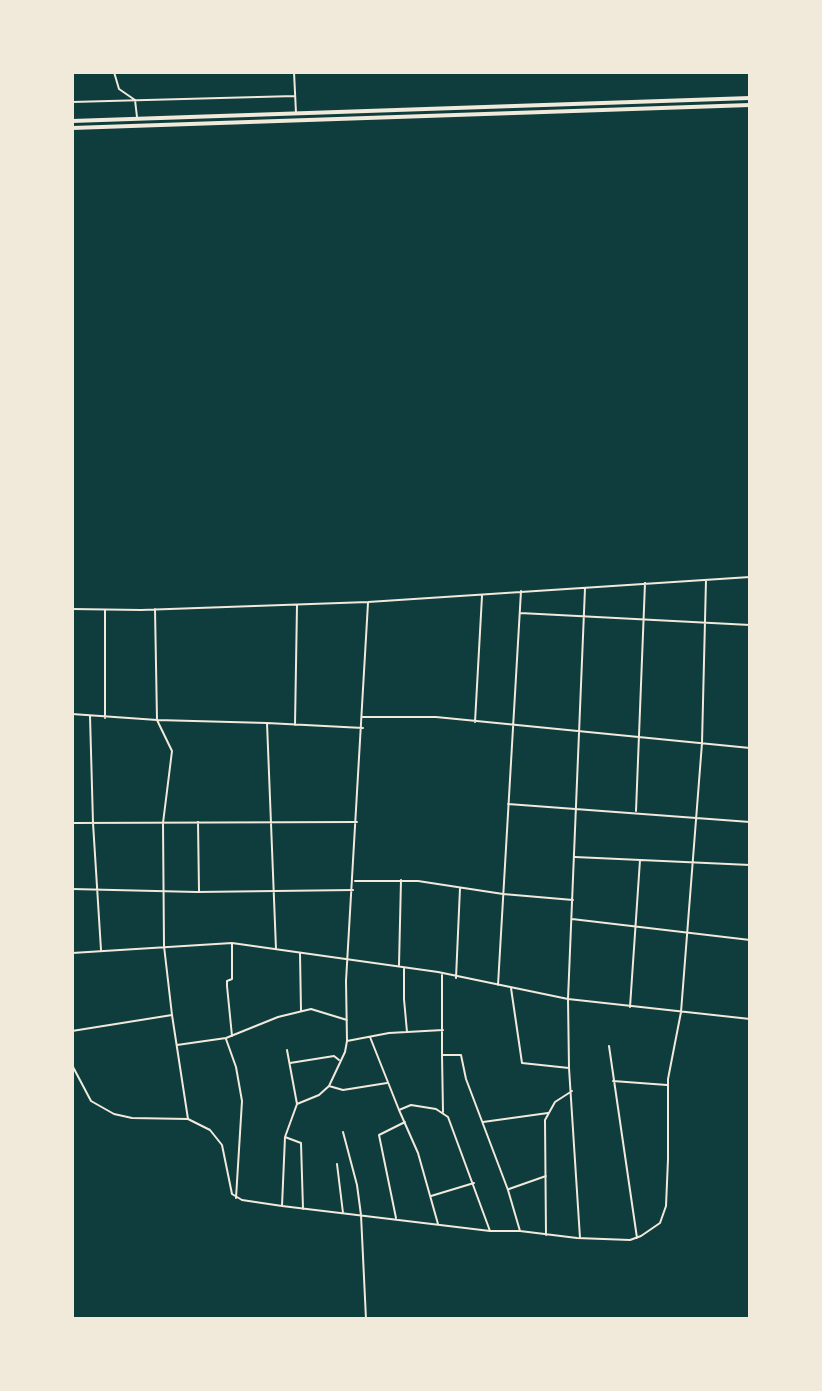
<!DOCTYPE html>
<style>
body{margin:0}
#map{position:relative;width:822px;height:1391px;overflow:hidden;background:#0f3d3e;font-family:Figtree,sans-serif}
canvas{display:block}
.frame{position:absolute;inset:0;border:74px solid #f1e9da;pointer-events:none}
</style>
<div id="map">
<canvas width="822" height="1391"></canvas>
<div class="frame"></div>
</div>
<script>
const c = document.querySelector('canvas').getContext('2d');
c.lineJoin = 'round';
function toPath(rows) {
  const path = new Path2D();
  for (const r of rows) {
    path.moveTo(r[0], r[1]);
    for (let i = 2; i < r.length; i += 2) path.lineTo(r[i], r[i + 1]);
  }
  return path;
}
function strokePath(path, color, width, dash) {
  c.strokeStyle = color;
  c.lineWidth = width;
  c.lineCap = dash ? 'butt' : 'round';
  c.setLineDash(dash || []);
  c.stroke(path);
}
strokePath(toPath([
 [114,72,119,89,135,100,137,117],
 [294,72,296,113],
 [72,102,295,96],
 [72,609,141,610,368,602,750,577],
 [155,609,157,720,172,751,163,823,164,946,172,1015,188,1119,210,1130,222,1145,232,1194,242,1200,282,1206,490,1231,520,1231,577,1238,630,1240,641,1236,660,1223,666,1206,668,1159,668,1079,681,1012,702,743,706,580],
 [105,610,105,718],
 [520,613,750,625],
 [72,714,157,720,267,723],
 [90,716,93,823,101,950],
 [363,717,436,717,750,748],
 [475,722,482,596],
 [295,725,297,605],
 [508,804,750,822],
 [636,811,645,583],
 [198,822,199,891],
 [72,823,357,822],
 [575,857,750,865],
 [355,881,418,881,503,894,573,900],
 [72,889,197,892,353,890],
 [572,919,750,940],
 [232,943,232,979,227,981,227,986,232,1036],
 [276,949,267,723,363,728],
 [72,953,232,943,438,972,568,999,750,1019],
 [300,954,301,1011],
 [399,965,401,880],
 [404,969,404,999,407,1032],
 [442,975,442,1055,461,1055,466,1079,508,1190,520,1231],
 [456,978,460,888],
 [498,985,521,591],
 [511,988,522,1063,569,1068],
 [630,1007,640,860],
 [72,1031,172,1015],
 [370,1037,399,1110],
 [226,1039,236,1067,242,1101,236,1198],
 [347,1041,389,1033,443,1030],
 [177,1045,226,1038,278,1017,311,1009,347,1020],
 [609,1046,637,1238],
 [287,1050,297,1104],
 [442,1055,443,1112],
 [290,1063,334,1056,339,1060],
 [72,1065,91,1101,114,1114,132,1118,188,1119],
 [613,1081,667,1085],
 [329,1086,343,1090,387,1083],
 [483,1122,548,1113],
 [343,1132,357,1185,361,1215,366,1319],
 [285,1137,301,1143,303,1209],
 [337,1164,343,1213],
 [509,1189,546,1176],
 [431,1196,474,1183],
 [282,1206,285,1137,297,1104,319,1095,329,1086,345,1052,347,1041,346,981,368,603],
 [396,1218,379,1135,405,1122],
 [438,1224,418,1153,399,1110,411,1105,436,1109,448,1117,490,1231],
 [546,1235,545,1120,555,1102,572,1091],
 [580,1238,569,1068,568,999,585,588]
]), '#f1e9da', 2);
strokePath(toPath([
 [72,121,750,98],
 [72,128,750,105]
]), '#f1e9da', 4);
</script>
